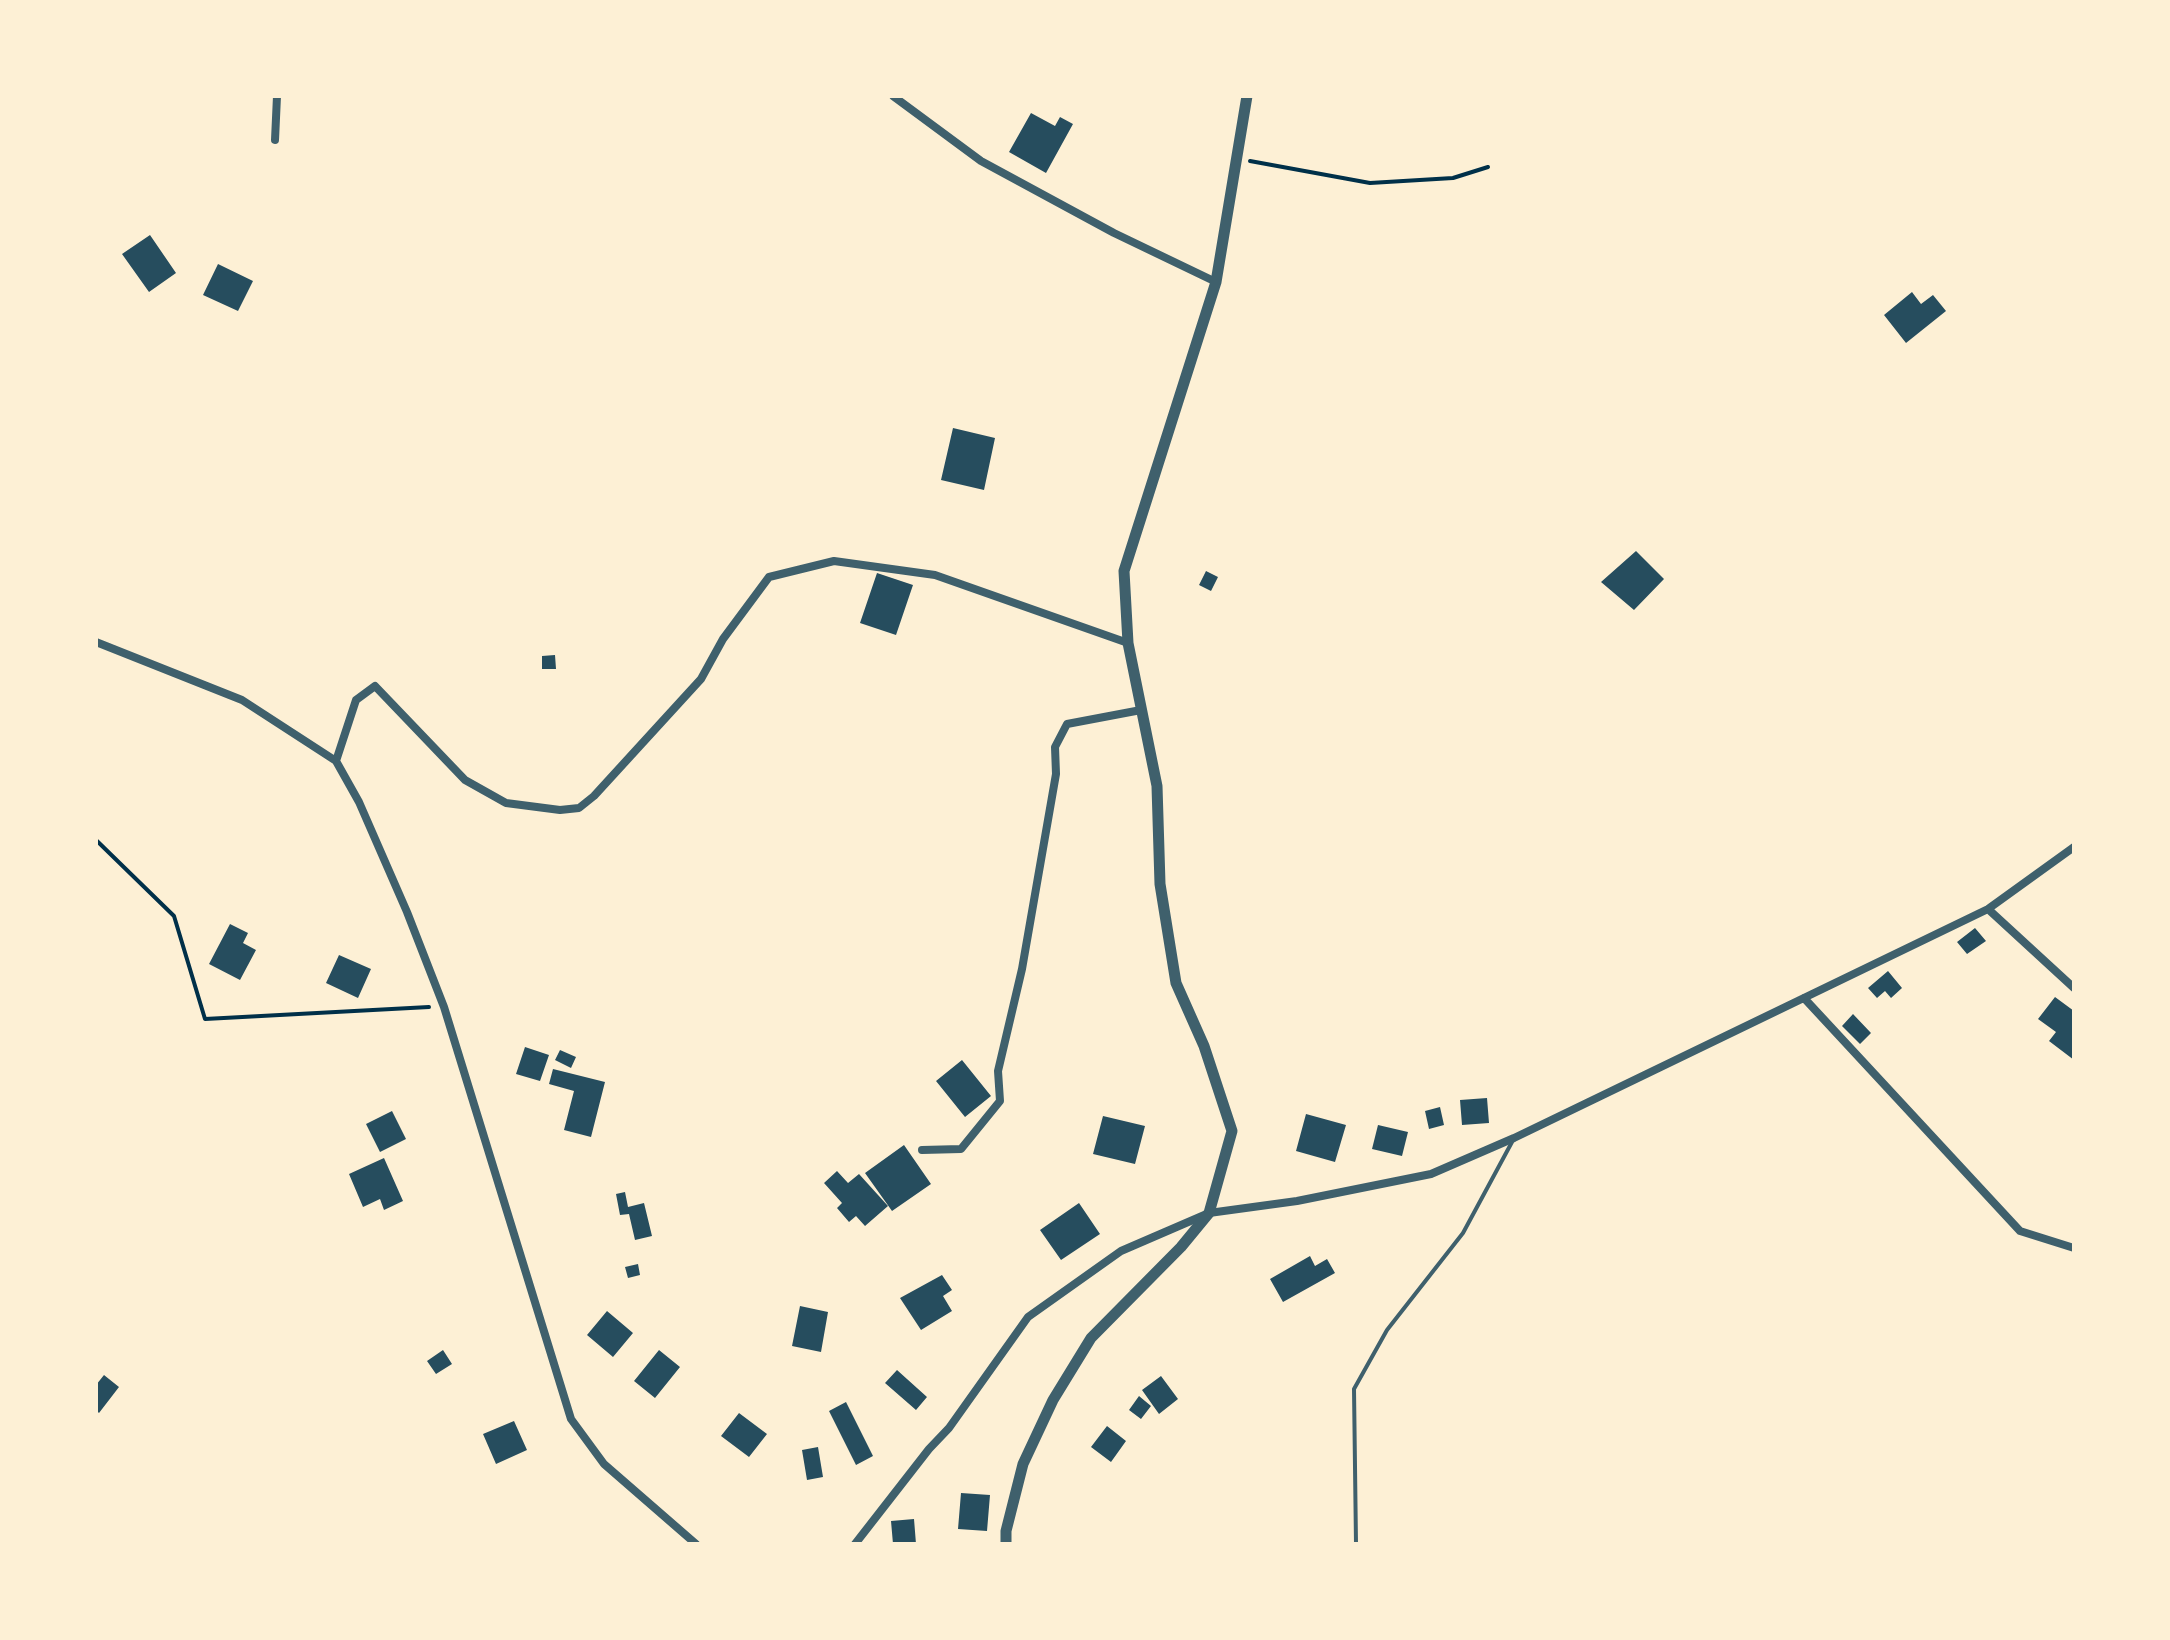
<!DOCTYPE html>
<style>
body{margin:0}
#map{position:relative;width:2170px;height:1640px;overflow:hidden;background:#fdf0d5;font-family:"Golos Text",sans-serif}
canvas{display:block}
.frame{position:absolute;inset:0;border:98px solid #fdf0d5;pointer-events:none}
</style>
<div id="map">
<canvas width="2170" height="1640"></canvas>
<div class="frame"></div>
</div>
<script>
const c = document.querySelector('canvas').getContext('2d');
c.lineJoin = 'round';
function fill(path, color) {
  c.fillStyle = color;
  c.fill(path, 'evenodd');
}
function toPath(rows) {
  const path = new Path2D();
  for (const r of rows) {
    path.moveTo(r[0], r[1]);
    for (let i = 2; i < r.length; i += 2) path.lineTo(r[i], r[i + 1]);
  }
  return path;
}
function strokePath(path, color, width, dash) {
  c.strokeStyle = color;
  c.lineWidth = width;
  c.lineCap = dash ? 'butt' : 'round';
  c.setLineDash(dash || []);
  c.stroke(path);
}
fill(toPath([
 [1031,113,1055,126,1060,117,1073,124,1046,173,1009,152],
 [150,235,176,273,149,292,122,254],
 [218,264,253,281,238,311,203,295],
 [1912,292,1921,304,1933,295,1946,311,1906,343,1884,315],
 [953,428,995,438,984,490,941,480],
 [1636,551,1664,579,1634,610,1601,582],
 [1206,571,1218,577,1211,591,1199,585],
 [877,573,913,585,896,635,860,623],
 [555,655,556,669,542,669,542,656],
 [230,924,248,933,243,943,256,950,240,980,209,964],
 [1975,928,1986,941,1967,954,1957,942],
 [339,955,371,969,358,998,326,983],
 [1888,971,1902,988,1891,998,1885,991,1877,998,1868,988],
 [2055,997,2074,1011,2074,1060,2049,1041,2056,1032,2038,1019],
 [1853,1014,1871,1033,1860,1044,1842,1026],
 [525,1047,549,1055,540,1081,516,1074],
 [560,1050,576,1057,571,1068,555,1060],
 [962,1060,991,1096,965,1117,936,1081],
 [553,1069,605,1082,591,1137,564,1130,574,1091,549,1084],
 [1487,1098,1489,1123,1462,1125,1460,1100],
 [1440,1107,1444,1125,1429,1129,1425,1111],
 [392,1111,406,1139,380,1152,366,1124],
 [1306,1114,1346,1125,1335,1162,1296,1151],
 [1103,1116,1145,1126,1135,1164,1093,1154],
 [1378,1125,1408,1132,1402,1156,1372,1149],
 [904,1145,931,1184,892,1211,865,1173],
 [384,1158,403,1201,384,1210,380,1199,363,1207,349,1174],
 [837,1171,848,1183,859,1174,888,1206,865,1226,856,1216,849,1222,837,1208,842,1203,824,1183],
 [625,1192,628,1207,644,1203,652,1236,635,1240,629,1214,620,1215,616,1194],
 [1079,1203,1100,1234,1061,1260,1040,1230],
 [1310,1256,1315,1266,1327,1259,1335,1273,1283,1302,1270,1279],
 [638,1264,640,1275,628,1278,625,1267],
 [942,1275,952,1290,943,1296,952,1311,921,1330,900,1298],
 [800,1306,828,1312,821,1352,792,1346],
 [607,1311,633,1333,613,1357,587,1335],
 [443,1350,452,1364,436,1374,427,1361],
 [659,1350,680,1367,655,1398,634,1381],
 [897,1370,927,1397,916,1410,885,1383],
 [104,1375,119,1387,99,1413,96,1410,96,1385],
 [1161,1376,1178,1399,1159,1414,1142,1390],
 [1139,1396,1151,1406,1141,1419,1129,1410],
 [846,1402,873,1456,856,1465,829,1411],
 [739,1413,767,1434,749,1457,721,1436],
 [514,1421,527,1450,496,1464,483,1434],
 [1107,1426,1126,1441,1111,1462,1091,1447],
 [818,1447,823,1477,807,1480,802,1450],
 [961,1493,990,1495,987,1531,958,1529],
 [914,1519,916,1544,893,1544,891,1521]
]), '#264d5e');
strokePath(toPath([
 [1250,161,1370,183,1453,178,1488,167],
 [96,840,174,916,205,1019,429,1007]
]), '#003049', 4);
strokePath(toPath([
 [1356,1544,1354,1389,1387,1330,1463,1233,1512,1142]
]), '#3f606c', 4);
strokePath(toPath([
 [893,96,981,161,1114,233,1216,282],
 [275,140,277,96],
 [96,642,242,700,336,761,359,802,407,912,444,1007,571,1419,604,1464,696,1544],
 [336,761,356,700,375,686,465,780,506,803,560,810,579,808,594,796,701,679,723,639,769,577,834,561,935,575,1128,643],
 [1988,909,2074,988],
 [1804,998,2020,1231,2074,1248],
 [922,1150,961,1149,1000,1101,998,1071,1022,969,1056,774,1055,747,1067,724,1141,710],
 [855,1544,929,1449,949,1428,1028,1317,1121,1251,1209,1213,1297,1201,1431,1174,1514,1138,1988,909,2074,847]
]), '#3f606c', 8);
strokePath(toPath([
 [1006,1544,1006,1531,1023,1464,1053,1400,1091,1338,1181,1247,1209,1213,1232,1131,1204,1046,1176,983,1160,884,1157,786,1128,643,1124,571,1216,282,1247,96]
]), '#3f606c', 11);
</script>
